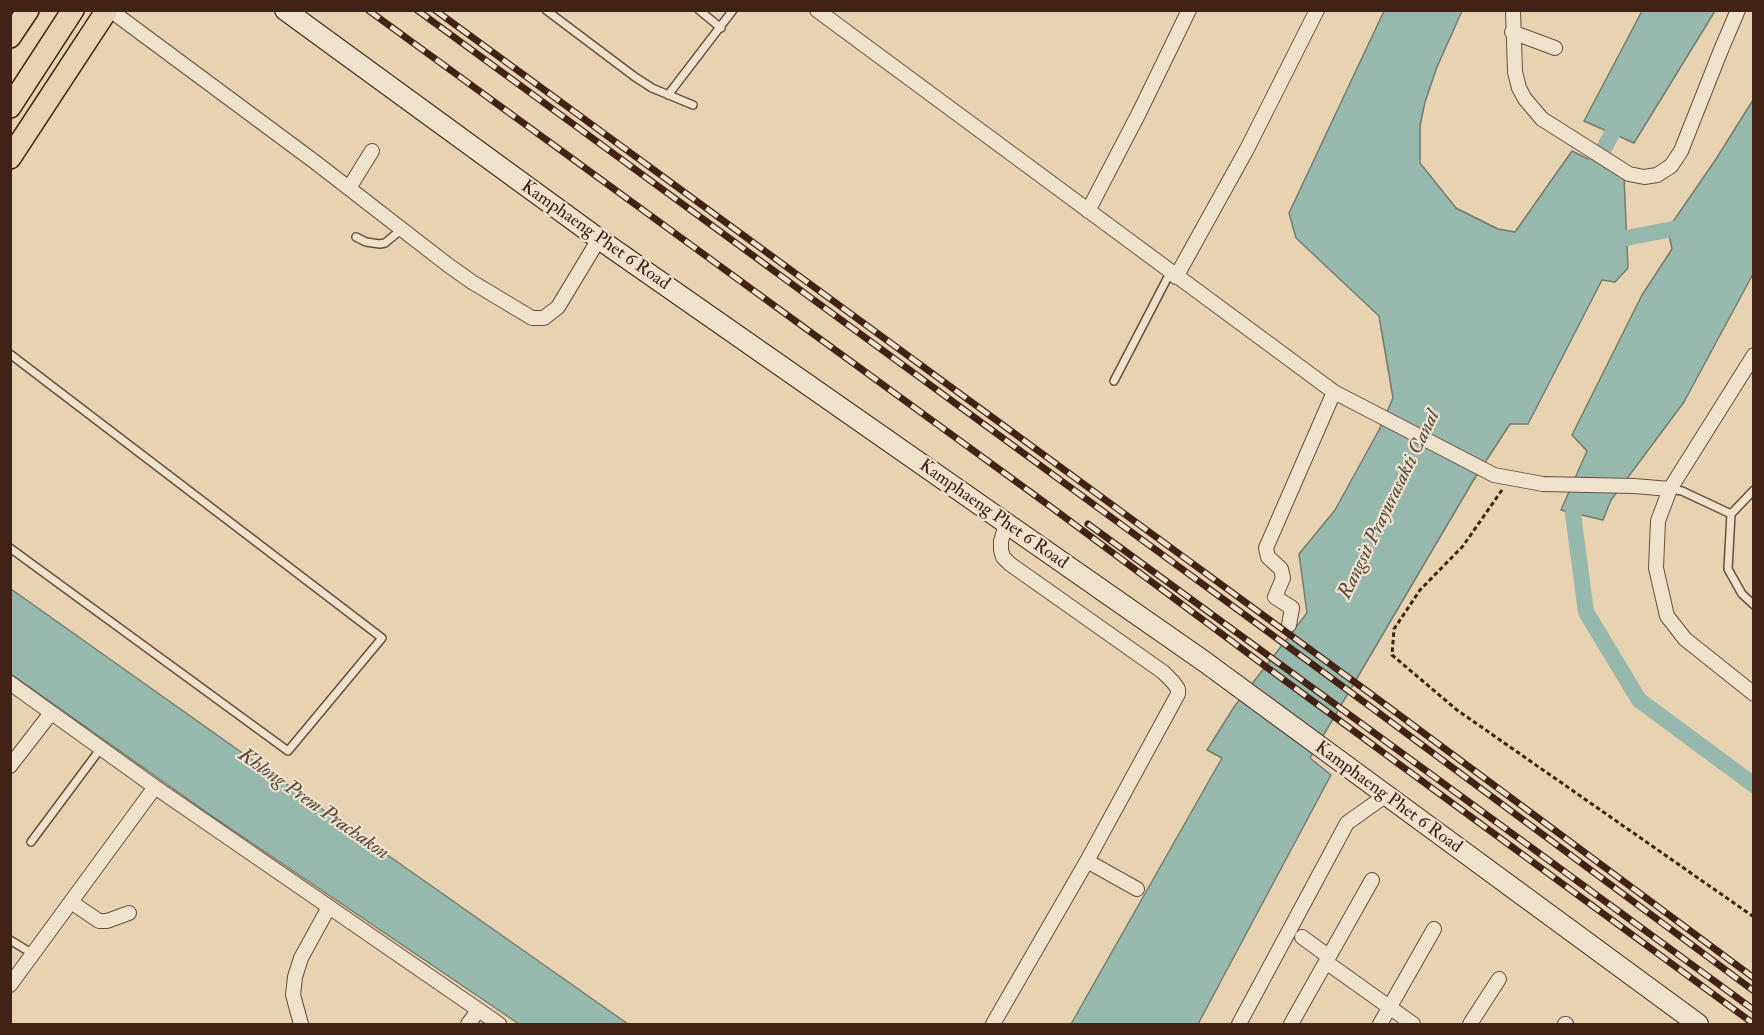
<!DOCTYPE html>
<style>
body{margin:0}
#map{position:relative;width:1764px;height:1035px;overflow:hidden;background:#e7d2b2;font-family:"IM FELL Double Pica",serif}
canvas{display:block}
.frame{position:absolute;inset:0;border:12px solid #412215;pointer-events:none}
</style>
<div id="map">
<canvas width="1764" height="1035"></canvas>
<div class="frame"></div>
</div>
<script>
const c = document.querySelector('canvas').getContext('2d');
c.lineJoin = 'round';
function fill(path, color) {
  c.fillStyle = color;
  c.fill(path, 'evenodd');
}
function toPath(rows) {
  const path = new Path2D();
  for (const r of rows) {
    path.moveTo(r[0], r[1]);
    for (let i = 2; i < r.length; i += 2) path.lineTo(r[i], r[i + 1]);
  }
  return path;
}
function strokePath(path, color, width, dash) {
  c.strokeStyle = color;
  c.lineWidth = width;
  c.lineCap = dash ? 'butt' : 'round';
  c.setLineDash(dash || []);
  c.stroke(path);
}
function label(font, color, halo, rows, align = 'center') {
  c.font = font + ' "IM FELL Double Pica",serif';
  c.lineWidth = 4.5;
  c.setLineDash([]);
  c.textBaseline = 'middle';
  c.strokeStyle = halo;
  c.fillStyle = color;
  for (const [text, x, y, turn = 0] of rows) {
    c.save();
    c.translate(x, y);
    c.rotate((+turn || 0) * Math.PI / 180);
    c.textAlign = isNaN(turn) ? turn : align;
    if (halo) c.strokeText(text, 0, 0);
    c.fillText(text, 0, 0);
    c.restore();
  }
}
const water = toPath([
 [1384,11,1462,11,1437,67,1425,102,1420,126,1420,163,1456,208,1498,229,1515,232,1572,151,1624,177,1628,268,1615,282,1602,280,1528,424,1510,424,1473,481,1310,758,1331,775,1198,1024,1071,1024,1222,758,1207,750,1234,707,1307,613,1299,554,1335,510,1379,430,1393,398,1379,316,1296,238,1289,213,1384,11],
 [1642,11,1715,11,1634,143,1584,121,1642,11],
 [1753,100,1753,274,1684,402,1611,500,1603,520,1561,510,1587,451,1572,435,1642,295,1672,249,1668,229,1716,159,1753,100],
 [11,589,241,752,628,1024,519,1024,209,814,11,674,11,589]
]);
fill(water, '#97b8ac');
strokePath(water, '#757c70', 1.5);
strokePath(toPath([
 [1585,182,1622,116],
 [1605,242,1689,226],
 [1583,493,1573,514,1586,612,1639,700,1754,785]
]), '#97b8ac', 16);
const lane = toPath([
 [546,10,635,77,652,88,693,105],
 [699,10,721,28],
 [668,95,733,10],
 [356,237,366,242,380,244,385,243,402,229],
 [10,354,382,638,288,751,10,548],
 [1114,381,1170,273],
 [1670,489,1682,491,1731,514,1728,569,1742,594,1754,605],
 [1731,514,1754,490],
 [31,842,101,748],
 [10,940,33,954]
]);
const street = toPath([
 [110,10,315,162,448,265,472,282,532,318,544,318,558,307,599,239],
 [817,10,1334,392,1494,475,1543,484,1634,486,1670,489],
 [1513,10,1515,72,1519,88,1525,99,1542,119,1580,143,1629,174,1644,177,1657,175,1671,166,1681,151,1721,50,1738,10],
 [1512,32,1555,48],
 [349,188,372,151],
 [1088,211,1139,113,1189,10],
 [1176,277,1247,149,1317,10],
 [1754,355,1670,489,1658,521,1656,568,1667,616,1685,639,1754,694],
 [1289,625,1292,608,1275,597,1283,578,1281,569,1268,557,1266,548,1334,392],
 [10,683,155,787,499,1024],
 [10,766,51,713],
 [1087,861,1137,889],
 [71,902,99,921,107,921,129,913],
 [1302,937,1328,956],
 [1326,962,1413,1024],
 [10,985,155,787],
 [301,1024,293,995,295,977,301,958,329,907],
 [468,1024,478,1011],
 [993,1024,1087,861,1178,694,1178,689,1173,682,1163,672,1010,564,1003,557,1001,550,1001,541,1006,524],
 [1239,1024,1347,823,1385,796],
 [1291,1024,1372,880],
 [1380,1024,1434,929],
 [1470,1024,1499,979],
 [1565,1024,1566,1024]
]);
const secondary = toPath([
 [285,10,599,239,1205,662,1698,1024]
]);
const primary = toPath([
 [10,37,28,10],
 [10,107,73,10],
 [10,158,107,10]
]);
strokePath(lane, '#6a4e3c', 10);
strokePath(street, '#6a4e3c', 16);
strokePath(secondary, '#412215', 22);
strokePath(primary, '#412215', 24);
strokePath(toPath([
 [1502,490,1463,546,1420,590,1394,629,1392,655,1457,710,1754,917]
]), '#412215', 3, [4.5, 3]);
strokePath(lane, '#efe2cd', 7);
strokePath(street, '#efe2cd', 14);
strokePath(secondary, '#efe2cd', 20);
strokePath(primary, '#e7d2b2', 21);
const rail = toPath([
 [368,10,1051,507,1265,666,1754,1024],
 [417,10,1364,702,1754,991],
 [435,10,1371,694,1754,978],
 [1088,524,1754,1010]
]);
strokePath(rail, '#412215', 7);
strokePath(rail, '#efe2cd', 4.5, [14]);
label('18px', '#412215', '#efe2cd', [
 ["Kamphaeng Phet 6 Road",595,236,35],
 ["Kamphaeng Phet 6 Road",993,515,35],
 ["Kamphaeng Phet 6 Road",1388,798,36]
]);
label('italic 20px', '#56483b', '#efe2cd', [
 ["Rangsit Prayurasakti Canal",1390,505,-64],
 ["Khlong Prem Prachakon",313,805,35]
]);
</script>
